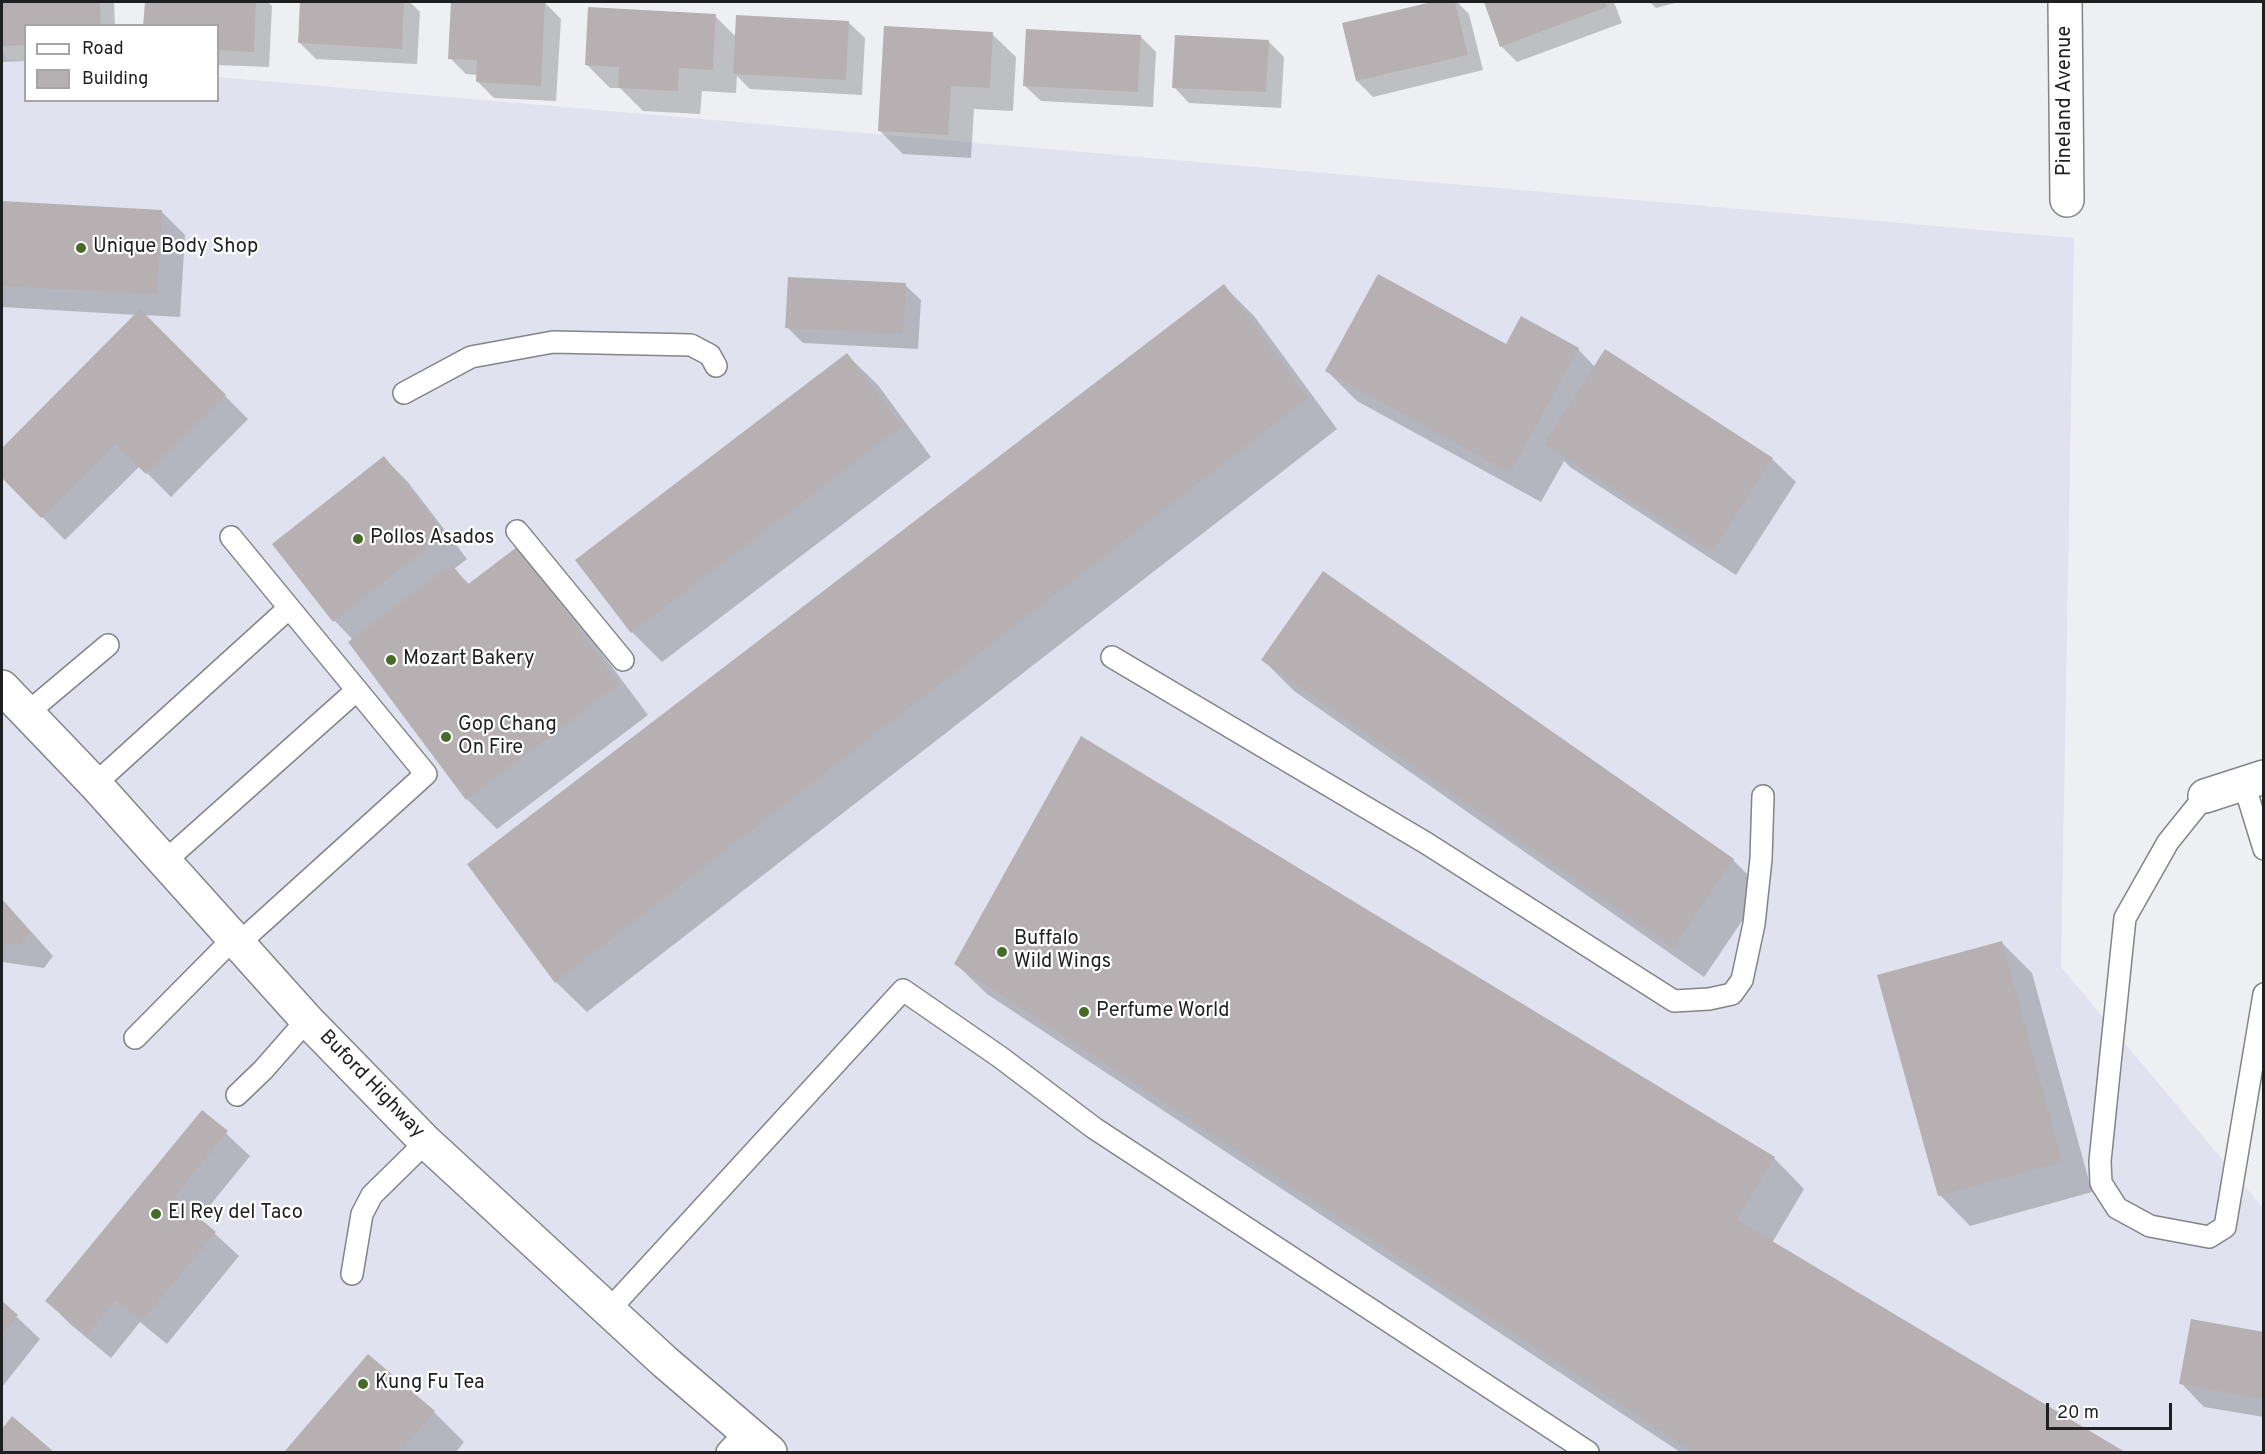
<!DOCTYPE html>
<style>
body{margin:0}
#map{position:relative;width:2265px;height:1454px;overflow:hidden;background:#edeff3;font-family:Overpass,sans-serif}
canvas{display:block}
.frame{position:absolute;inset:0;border:3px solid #1e1f21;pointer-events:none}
.legend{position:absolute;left:24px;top:24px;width:195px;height:78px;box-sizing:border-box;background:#fff;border:2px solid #a5a5a6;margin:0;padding:8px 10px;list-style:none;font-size:18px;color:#1e1f21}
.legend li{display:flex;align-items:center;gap:12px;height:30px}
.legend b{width:30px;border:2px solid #a5a5a6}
.scale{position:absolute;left:2046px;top:1403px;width:126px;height:27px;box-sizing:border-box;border:3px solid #1e1f21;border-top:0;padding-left:8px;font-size:18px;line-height:21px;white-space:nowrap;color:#1e1f21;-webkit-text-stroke:4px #fff;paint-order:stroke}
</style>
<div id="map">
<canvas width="2265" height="1454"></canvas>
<div class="frame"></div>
<ul class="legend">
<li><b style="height:8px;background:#fff"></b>Road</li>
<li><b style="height:16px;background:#b6b0b2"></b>Building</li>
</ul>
<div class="scale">20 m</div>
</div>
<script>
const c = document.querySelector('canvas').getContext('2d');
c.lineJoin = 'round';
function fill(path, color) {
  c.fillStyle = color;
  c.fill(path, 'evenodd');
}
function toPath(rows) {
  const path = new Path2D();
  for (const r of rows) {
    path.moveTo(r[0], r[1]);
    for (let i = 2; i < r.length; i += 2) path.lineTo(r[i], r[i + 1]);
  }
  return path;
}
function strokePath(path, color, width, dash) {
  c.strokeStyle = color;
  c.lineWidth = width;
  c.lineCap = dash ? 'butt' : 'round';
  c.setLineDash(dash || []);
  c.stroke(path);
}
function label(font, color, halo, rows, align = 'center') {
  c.font = font + ' Overpass,sans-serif';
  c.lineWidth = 4.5;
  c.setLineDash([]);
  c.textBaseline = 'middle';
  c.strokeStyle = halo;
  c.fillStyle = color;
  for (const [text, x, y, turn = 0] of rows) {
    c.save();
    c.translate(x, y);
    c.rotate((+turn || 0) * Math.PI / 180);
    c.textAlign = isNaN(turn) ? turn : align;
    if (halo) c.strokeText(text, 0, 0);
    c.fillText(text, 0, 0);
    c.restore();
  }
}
fill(toPath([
 [2,52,7,59,25,61,26,100,218,100,218,77,2074,238,2061,967,2263,1208,2263,1452,2,1452]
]), '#e0e3ef');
fill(toPath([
 [2,2,114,2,115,26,26,26,26,61,2,62],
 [146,2,268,2,272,6,269,67,218,65,218,26,145,26],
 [302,2,410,2,420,12,417,64,316,59,300,43],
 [453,2,545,3,561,19,556,101,494,98,478,82,478,75,466,74,450,58],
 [1439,2,1457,2,1469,14,1483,70,1373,97,1357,81,1344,24],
 [1485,2,1614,2,1622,23,1517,62,1501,46],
 [1650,2,1679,2,1656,8],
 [715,16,736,37,849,23,865,38,862,95,750,89,737,76,736,93,702,91,700,114,643,111,620,88,610,88,586,64],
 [992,34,1016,57,1013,111,974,109,971,158,903,154,879,130],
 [1140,36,1156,52,1153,107,1041,101,1025,86],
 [1268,41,1284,57,1281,108,1189,103,1174,87],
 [2,203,161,211,185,235,180,317,144,315,248,419,171,497,140,466,65,540,2,476,2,450,137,315,2,307],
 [905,285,921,300,918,349,803,343,787,327],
 [1224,286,1254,316,1337,429,587,1012,556,982,469,864],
 [1506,346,1578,349,1595,367,1772,459,1796,482,1736,575,1570,467,1564,461,1541,502,1357,401,1327,371],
 [847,355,878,385,931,457,662,662,632,632,578,561],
 [384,458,407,481,467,559,454,569,470,585,517,549,547,580,648,715,497,829,467,799,353,640,335,621,274,544],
 [1263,660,1733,860,1763,890,1704,977,1294,691],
 [2,899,53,956,44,968,2,962],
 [2002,943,2032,973,2092,1192,1970,1226,1940,1195],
 [956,964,1774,1158,1804,1189,1772,1243,2122,1452,1680,1452,987,994],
 [203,1112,250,1156,199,1219,239,1256,167,1344,140,1322,111,1358,70,1324,47,1301],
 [2,1303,40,1339,2,1387],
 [2264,1334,2264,1417,2204,1407,2181,1383],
 [369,1356,434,1412,464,1442,456,1452,286,1452],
 [12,1419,52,1452,2,1452,2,1431]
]), '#0003');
fill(toPath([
 [2,2,100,2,101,26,26,26,26,45,2,46],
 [145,2,256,2,254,52,218,50,218,26,143,26],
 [300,2,404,2,402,49,298,43],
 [451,2,545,2,541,86,476,82,477,60,448,59],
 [1432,2,1455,2,1468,55,1356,81,1342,23],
 [1484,2,1605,2,1607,7,1500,47],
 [588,7,716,14,713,70,679,68,678,91,618,88,619,67,585,65],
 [736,15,849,21,846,80,733,74],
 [884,26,993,32,990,88,951,86,948,135,878,131],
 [1026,29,1141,35,1138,92,1023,86],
 [1175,35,1269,40,1266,92,1172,88],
 [2,201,162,210,157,294,2,286],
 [1378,274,1506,344,1521,316,1579,348,1510,473,1325,371],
 [788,277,906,283,903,334,785,328],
 [1224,284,1308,398,555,983,467,864],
 [140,309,226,395,146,474,115,444,41,518,2,478,2,448],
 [1605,349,1773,458,1712,552,1544,444],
 [847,353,902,426,631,633,575,560],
 [384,456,445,534,333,622,272,544],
 [517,547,619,684,466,800,348,642,452,564,467,585],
 [1323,571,1734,859,1673,948,1261,660],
 [1081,736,1775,1157,1737,1220,2125,1452,1693,1452,954,964],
 [2,900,30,932,20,945,2,943],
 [2002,941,2062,1162,1938,1196,1877,975],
 [202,1110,228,1131,174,1197,216,1232,142,1321,116,1300,87,1335,45,1301],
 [2,1301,18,1315,2,1335],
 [2191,1319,2264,1332,2264,1399,2179,1384],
 [368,1354,435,1411,400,1452,284,1452],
 [12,1416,54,1452,2,1452,2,1429]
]), '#b6b0b2');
const service = toPath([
 [404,393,471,357,553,342,691,345,710,355,716,366],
 [517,531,623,660],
 [231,537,426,774,238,944],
 [1112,657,1426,843,1674,1001,1709,999,1732,994,1742,980,1754,924,1761,859,1763,796],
 [26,714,108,645],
 [95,784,289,608],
 [2244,784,2264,849],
 [2205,796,2168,842,2125,918,2100,1161,2101,1183,2117,1208,2150,1226,2209,1237,2225,1227,2264,994],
 [164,862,357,690],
 [135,1038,234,938],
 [237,1095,263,1070,307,1020],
 [352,1274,362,1214,372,1195,426,1142],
 [609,1310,903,990,1000,1057,1094,1128,1588,1452],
 [727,1452,746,1432]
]);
const minor = toPath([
 [2065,2,2067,200],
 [2205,796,2264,777]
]);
const primary = toPath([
 [2,687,95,784,307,1020,426,1142,665,1362,770,1452]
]);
strokePath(service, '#838488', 24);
strokePath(minor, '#838488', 36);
strokePath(primary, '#838488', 36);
strokePath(service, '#fff', 21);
strokePath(minor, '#fff', 33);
strokePath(primary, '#fff', 33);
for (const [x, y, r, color] of [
 [81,248,6,"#456b26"],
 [358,539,6,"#456b26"],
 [391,660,6,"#456b26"],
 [446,737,6,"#456b26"],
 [1002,952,6,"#456b26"],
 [1084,1012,6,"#456b26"],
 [156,1214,6,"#456b26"],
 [363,1384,6,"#456b26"]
]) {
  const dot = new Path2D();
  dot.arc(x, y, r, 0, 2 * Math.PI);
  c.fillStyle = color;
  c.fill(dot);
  strokePath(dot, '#fff', 2);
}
label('20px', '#1e1f21', '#fff', [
 ["Pineland Avenue",2066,101,-90],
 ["Buford Highway",371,1085,46]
]);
label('20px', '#1e1f21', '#fff', [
 ["Unique Body Shop",93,248],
 ["Pollos Asados",370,539],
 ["Mozart Bakery",403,660],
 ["Gop Chang",458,726],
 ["On Fire",458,749],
 ["Buffalo",1014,940],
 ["Wild Wings",1014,963],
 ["Perfume World",1096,1012],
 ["El Rey del Taco",168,1214],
 ["Kung Fu Tea",375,1384]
], 'left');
</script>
